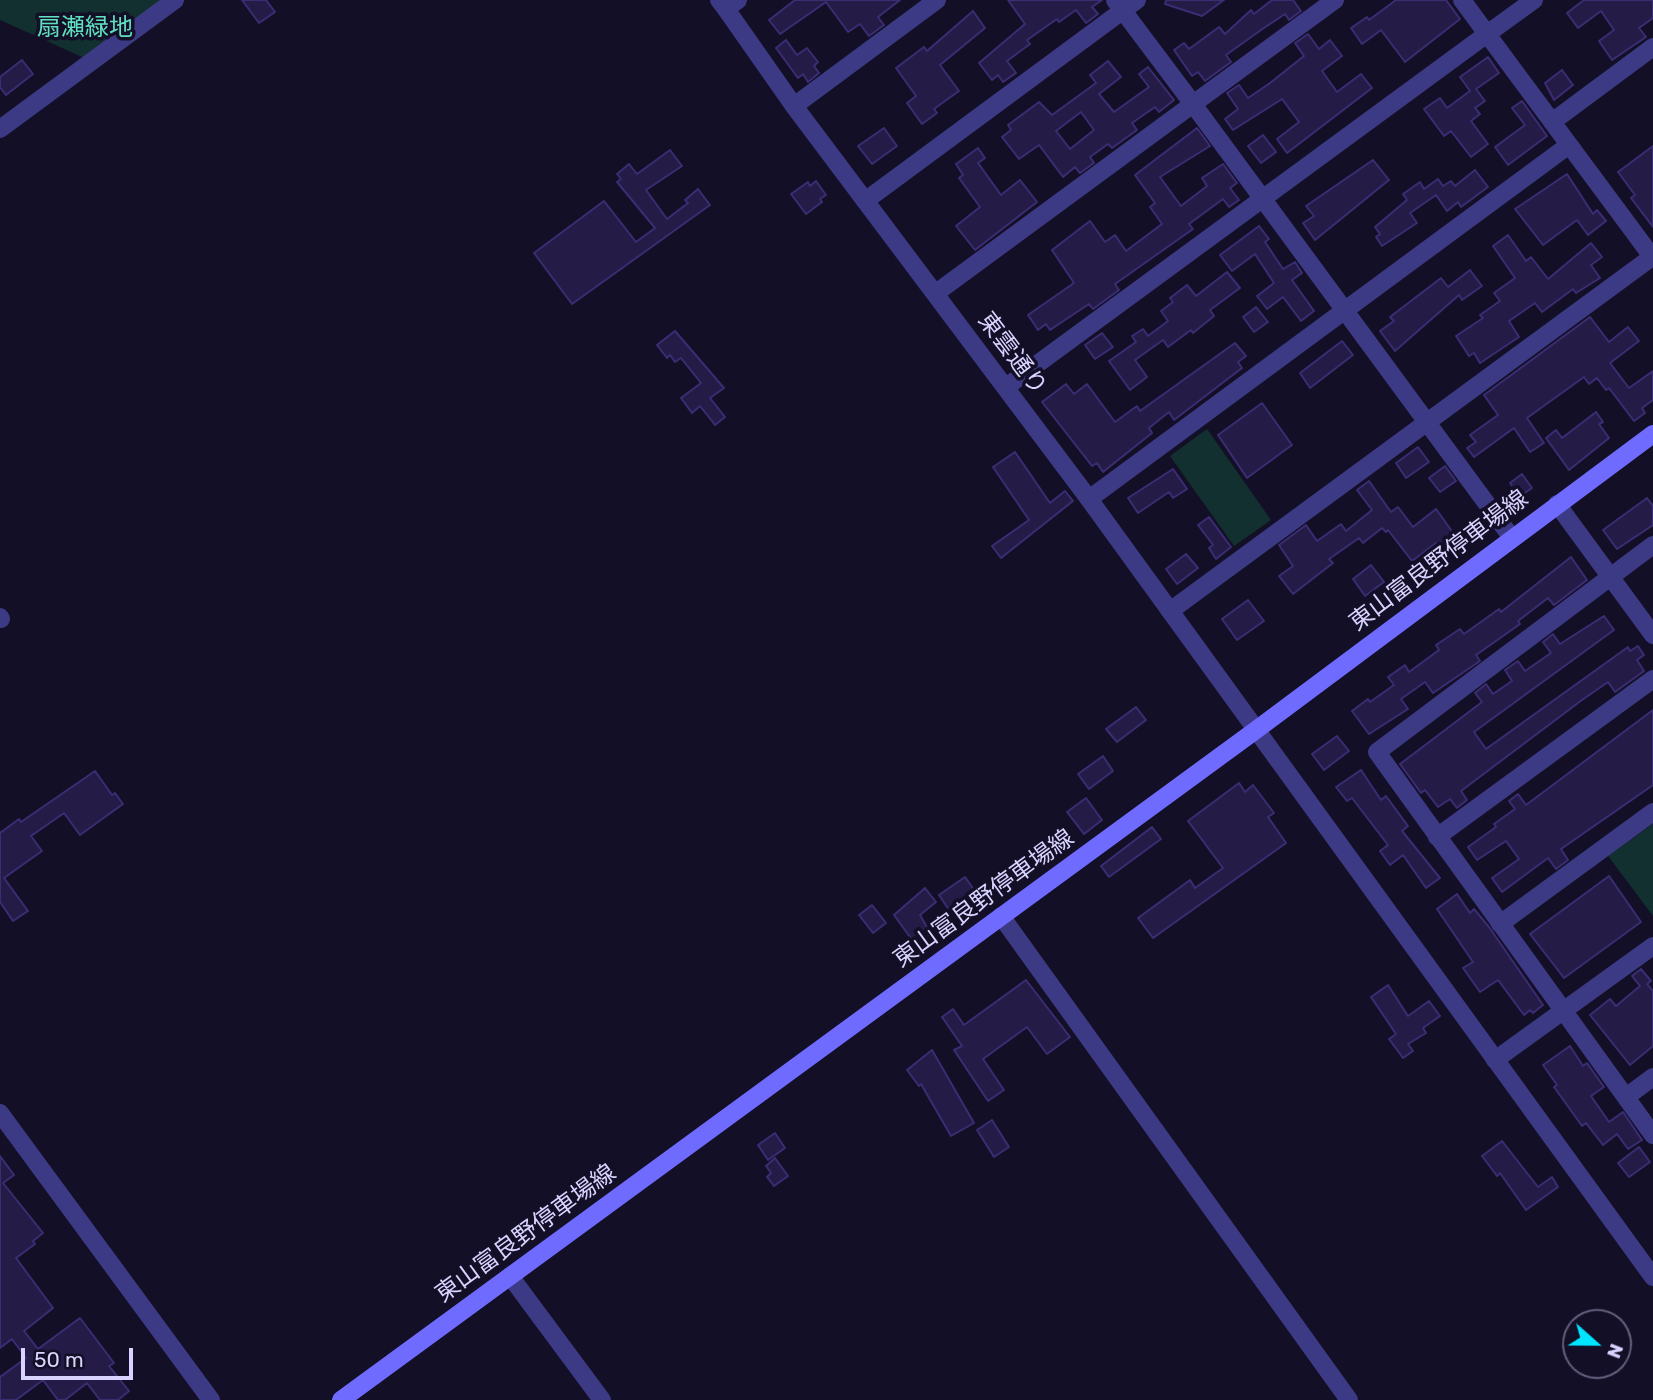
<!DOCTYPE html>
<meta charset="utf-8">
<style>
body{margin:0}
#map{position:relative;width:1653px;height:1400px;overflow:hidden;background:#130f26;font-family:Rubik,sans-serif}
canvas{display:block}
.north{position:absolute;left:1562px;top:1309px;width:70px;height:70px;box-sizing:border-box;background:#130f26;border:2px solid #625e7d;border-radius:50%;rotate:111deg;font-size:19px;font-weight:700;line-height:28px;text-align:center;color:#d9d4ff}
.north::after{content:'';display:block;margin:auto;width:24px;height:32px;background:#00e5ff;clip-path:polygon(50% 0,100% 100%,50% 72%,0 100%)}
.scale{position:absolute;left:21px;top:1348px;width:112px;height:32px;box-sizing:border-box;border:4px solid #d9d4ff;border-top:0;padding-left:9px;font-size:21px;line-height:24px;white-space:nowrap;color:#d9d4ff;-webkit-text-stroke:5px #130f26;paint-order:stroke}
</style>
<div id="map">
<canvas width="1653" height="1400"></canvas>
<div class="north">N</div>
<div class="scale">50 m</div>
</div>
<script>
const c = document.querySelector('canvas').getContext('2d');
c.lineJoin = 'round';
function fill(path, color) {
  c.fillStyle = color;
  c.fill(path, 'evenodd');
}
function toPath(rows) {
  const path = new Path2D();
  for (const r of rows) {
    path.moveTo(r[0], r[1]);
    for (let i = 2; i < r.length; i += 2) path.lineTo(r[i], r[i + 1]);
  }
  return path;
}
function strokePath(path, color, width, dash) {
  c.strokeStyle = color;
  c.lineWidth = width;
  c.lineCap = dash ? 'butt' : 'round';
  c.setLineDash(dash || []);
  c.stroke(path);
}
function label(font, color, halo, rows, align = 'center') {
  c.font = font + ' Rubik,"Noto Sans JP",sans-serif';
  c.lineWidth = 7;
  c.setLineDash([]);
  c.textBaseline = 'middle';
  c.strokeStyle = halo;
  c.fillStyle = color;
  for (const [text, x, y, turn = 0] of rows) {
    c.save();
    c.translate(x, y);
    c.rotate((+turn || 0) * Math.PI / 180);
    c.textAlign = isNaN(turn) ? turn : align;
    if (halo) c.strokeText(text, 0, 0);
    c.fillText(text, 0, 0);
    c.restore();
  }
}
fill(toPath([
 [0,0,175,0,91,61,0,20],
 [1207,429,1271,520,1234,546,1170,456],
 [1653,824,1653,916,1608,856]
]), '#12302f');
const building = toPath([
 [242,0,266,0,275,12,259,23,242,0],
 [795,0,900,0,878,17,884,25,869,36,860,24,848,32,826,2,780,34,769,20,795,0],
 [1008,0,1102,0,1092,7,1098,14,1086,23,1076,10,1059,22,1057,19,1027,40,1030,44,1007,61,1016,73,1003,82,998,75,992,80,979,63,1025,24,1008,0],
 [1166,0,1224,0,1202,16,1165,4,1166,0],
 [1272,0,1293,0,1301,11,1289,20,1285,14,1261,30,1226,55,1231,62,1205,81,1198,72,1192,76,1174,50,1184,43,1189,49,1219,27,1225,34,1251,10,1254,14,1272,0],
 [1396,0,1446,0,1460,19,1405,62,1381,30,1362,44,1351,28,1367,17,1369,20,1396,0],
 [1584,0,1653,0,1653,18,1639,28,1646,37,1612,60,1599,41,1614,30,1601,11,1578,28,1567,13,1584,0],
 [973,11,985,28,940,65,959,91,934,109,937,113,922,124,907,103,916,96,896,68,924,47,927,51,973,11],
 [1308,34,1319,49,1330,40,1342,56,1322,71,1337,92,1361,74,1372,88,1287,153,1277,139,1299,122,1282,99,1233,130,1225,119,1238,109,1227,93,1239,85,1248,98,1270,83,1304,56,1295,43,1308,34],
 [786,40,797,55,807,48,818,62,814,66,819,73,808,82,803,74,798,78,776,48,786,40],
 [1488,57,1499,73,1476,89,1485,101,1475,108,1480,114,1471,121,1488,144,1471,157,1451,131,1444,136,1424,109,1440,98,1447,108,1470,91,1460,77,1488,57],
 [22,60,33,74,6,95,0,87,0,77,22,60],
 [1108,61,1121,77,1099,94,1114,112,1149,87,1139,74,1148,67,1174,100,1159,112,1155,107,1132,123,1137,130,1112,148,1108,144,1090,157,1094,163,1080,173,1075,167,1063,177,1039,145,1019,159,1002,137,1011,130,1008,125,1039,102,1052,115,1096,83,1090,75,1108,61],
 [1081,112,1094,130,1070,149,1056,131,1081,112],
 [1562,70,1573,85,1554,100,1545,83,1562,70],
 [1522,101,1547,136,1508,165,1495,147,1525,125,1512,108,1522,101],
 [884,128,897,146,872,164,858,146,884,128],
 [1197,128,1210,146,1160,177,1181,206,1207,186,1202,178,1223,164,1237,183,1230,188,1239,200,1229,207,1223,199,1189,224,1193,229,1115,284,1119,290,1093,309,1089,304,1050,330,1046,324,1038,330,1028,315,1074,283,1052,250,1090,221,1105,242,1115,235,1126,251,1162,224,1150,207,1155,203,1135,175,1197,128],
 [1263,135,1276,152,1261,163,1248,146,1263,135],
 [1653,146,1653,227,1631,198,1635,195,1618,172,1653,146],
 [978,148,985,158,978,163,1001,195,1020,180,1037,202,975,250,956,226,980,207,959,178,963,175,956,164,978,148],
 [670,150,682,166,646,190,667,219,688,203,685,200,698,189,710,205,572,304,534,253,604,201,636,242,655,228,617,182,621,179,617,174,629,164,637,174,670,150],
 [1373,160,1389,180,1315,240,1303,223,1314,216,1306,206,1373,160],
 [1475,170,1488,187,1461,207,1458,202,1447,211,1436,195,1410,213,1417,223,1382,246,1376,237,1380,234,1375,227,1407,200,1403,194,1420,182,1424,189,1438,179,1443,186,1451,181,1455,186,1475,170],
 [1567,174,1593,214,1597,210,1606,221,1588,235,1577,220,1543,245,1515,209,1567,174],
 [816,181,826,195,820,199,822,202,806,214,791,194,808,182,810,186,816,181],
 [1259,226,1269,239,1265,242,1283,269,1295,262,1302,273,1292,280,1314,311,1301,321,1283,297,1267,309,1257,296,1274,283,1255,254,1232,271,1220,255,1259,226],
 [1508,235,1526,261,1531,257,1548,279,1591,243,1602,257,1591,265,1600,278,1576,293,1573,289,1542,312,1535,303,1509,321,1519,337,1480,363,1474,353,1469,356,1456,336,1483,318,1480,315,1500,301,1494,293,1515,278,1493,246,1508,235],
 [1470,270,1482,286,1462,300,1459,295,1395,351,1380,331,1394,321,1390,317,1441,278,1448,287,1470,270],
 [1227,272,1240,288,1210,310,1214,316,1193,333,1191,330,1168,347,1163,340,1135,360,1147,377,1130,390,1109,361,1136,342,1132,336,1143,329,1148,336,1168,321,1161,311,1173,302,1170,298,1187,285,1196,296,1227,272],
 [1256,307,1268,322,1254,332,1243,317,1256,307],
 [1590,317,1609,342,1628,327,1639,341,1610,363,1629,388,1653,371,1653,400,1642,408,1645,413,1634,421,1609,388,1606,390,1597,378,1589,384,1584,377,1527,418,1544,443,1530,452,1514,428,1474,457,1467,448,1476,442,1470,435,1498,415,1484,395,1590,317],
 [675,331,724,388,710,398,725,417,715,425,700,406,692,413,681,398,701,383,681,358,675,362,670,355,667,358,657,345,675,331],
 [1102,333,1113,347,1095,359,1085,345,1102,333],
 [1342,341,1353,355,1310,388,1300,373,1342,341],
 [1235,343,1246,356,1238,362,1242,368,1174,420,1169,412,1149,428,1152,433,1103,472,1097,463,1092,466,1042,402,1066,384,1074,394,1087,384,1115,422,1137,406,1140,411,1235,343],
 [1262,403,1292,445,1247,478,1218,435,1262,403],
 [1596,412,1603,422,1599,424,1609,438,1569,470,1546,438,1556,430,1562,438,1596,412],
 [1418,447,1429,462,1406,478,1396,463,1418,447],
 [1015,452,1050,503,1065,491,1073,501,1001,558,992,546,1029,520,993,467,1015,452],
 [1445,466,1456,481,1440,492,1429,478,1445,466],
 [1173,469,1187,489,1173,498,1169,492,1138,513,1128,498,1173,469],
 [1522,474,1532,488,1519,497,1510,483,1522,474],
 [1369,481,1391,512,1398,507,1413,527,1436,509,1459,541,1451,548,1448,544,1438,547,1436,543,1412,561,1388,530,1386,532,1382,528,1363,543,1359,538,1329,559,1333,563,1293,594,1279,576,1293,566,1279,545,1306,525,1317,541,1341,524,1346,531,1372,510,1357,490,1369,481],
 [1647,498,1653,506,1653,525,1617,549,1603,530,1647,498],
 [1209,517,1231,547,1216,559,1209,548,1213,545,1198,525,1209,517],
 [1186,554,1198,568,1177,584,1166,569,1186,554],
 [1571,557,1587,580,1554,605,1548,598,1518,621,1520,624,1476,655,1480,661,1433,693,1425,682,1401,699,1408,709,1369,734,1352,711,1368,699,1370,702,1394,685,1388,677,1405,665,1409,672,1439,650,1436,645,1460,629,1464,634,1499,609,1501,612,1571,557],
 [1371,565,1384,582,1365,596,1353,579,1371,565],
 [1248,600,1264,621,1237,640,1222,619,1248,600],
 [1604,616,1614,630,1474,732,1486,749,1628,647,1630,651,1638,646,1644,655,1637,660,1644,671,1615,692,1608,682,1582,700,1461,791,1467,800,1457,808,1450,799,1438,807,1425,790,1421,793,1400,764,1482,702,1475,693,1486,684,1493,694,1512,681,1505,670,1518,661,1525,671,1551,653,1543,642,1553,634,1560,644,1604,616],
 [1136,707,1146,720,1117,742,1106,729,1136,707],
 [1653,710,1653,785,1561,849,1568,860,1556,869,1548,858,1502,892,1492,878,1519,859,1506,841,1477,860,1468,847,1496,827,1494,824,1515,809,1509,801,1518,794,1526,805,1653,710],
 [1337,736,1349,751,1324,770,1312,754,1337,736],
 [1103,756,1113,771,1089,789,1078,774,1103,756],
 [1361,770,1381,800,1386,796,1408,826,1402,831,1440,878,1426,888,1403,855,1390,865,1380,851,1388,845,1352,798,1347,801,1336,787,1361,770],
 [95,771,112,795,115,793,123,804,80,835,64,813,31,836,42,851,4,878,28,911,13,921,0,902,0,833,19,819,21,822,95,771],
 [1239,783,1245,792,1253,785,1274,813,1268,817,1286,843,1153,938,1138,918,1190,880,1195,888,1223,868,1188,821,1239,783],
 [1086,798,1102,820,1084,834,1067,812,1086,798],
 [1152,827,1161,839,1109,877,1101,866,1152,827],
 [1609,876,1641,922,1564,978,1530,934,1609,876],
 [965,877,986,907,973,916,965,903,951,913,939,895,965,877],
 [925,888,936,902,920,915,936,942,925,950,919,941,915,944,894,915,925,888],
 [1457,894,1470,913,1474,909,1489,927,1543,1005,1533,1013,1530,1010,1524,1015,1498,980,1480,992,1463,968,1473,962,1437,909,1457,894],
 [872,905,886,923,873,933,859,915,872,905],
 [1641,969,1651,981,1647,984,1653,991,1653,1046,1630,1065,1590,1015,1610,999,1616,1006,1640,986,1632,976,1641,969],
 [1026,980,1070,1037,1047,1054,1027,1027,983,1059,1004,1090,988,1101,954,1050,962,1046,942,1017,953,1009,964,1025,1026,980],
 [1388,985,1408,1016,1429,1001,1440,1016,1423,1028,1426,1033,1408,1044,1413,1051,1403,1058,1389,1039,1396,1034,1371,997,1388,985],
 [1570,1046,1583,1066,1587,1063,1604,1087,1591,1096,1609,1122,1623,1112,1642,1140,1628,1149,1617,1134,1603,1145,1586,1123,1582,1126,1554,1087,1557,1085,1543,1065,1570,1046],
 [932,1050,974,1123,951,1136,921,1084,919,1086,907,1070,932,1050],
 [992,1120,1009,1147,994,1157,977,1130,992,1120],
 [775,1133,785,1148,768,1160,758,1145,775,1133],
 [1502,1141,1538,1187,1552,1177,1558,1187,1526,1210,1500,1173,1497,1176,1482,1156,1502,1141],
 [1639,1147,1650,1162,1629,1177,1618,1163,1639,1147],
 [0,1156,14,1175,3,1183,43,1233,33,1241,35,1244,16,1258,53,1308,24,1331,38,1349,80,1318,114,1363,109,1366,129,1391,118,1400,100,1400,87,1383,65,1400,58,1400,43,1380,16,1400,0,1400,0,1377,26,1358,12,1339,0,1348,0,1156],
 [775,1158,788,1176,774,1186,767,1177,771,1173,766,1166,775,1158]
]);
fill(building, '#241b47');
strokePath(building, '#3b2d73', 2);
strokePath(toPath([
 [719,0,726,9,738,0],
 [1115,0,1193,104,1335,0],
 [1462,0,1487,34,1534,0],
 [794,106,937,0],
 [1552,122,1653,47],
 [0,129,175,0],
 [865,201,1137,0],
 [936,293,1193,104,1512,538],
 [1006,387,1487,34,1653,258],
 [1089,499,1569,145],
 [1557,504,1653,635],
 [1653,545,1377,752,1653,1135],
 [1170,611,1652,257],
 [0,617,1,619],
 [1437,837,1653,679],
 [1001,916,1349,1400],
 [1500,924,1653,812],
 [1495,1060,1653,946],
 [1626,1097,1653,1077],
 [510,1276,602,1400]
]), '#3d3a85', 18);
strokePath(toPath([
 [726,9,794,106,1089,499,1653,1277],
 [0,1113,211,1400]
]), '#3d3a85', 18);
strokePath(toPath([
 [341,1400,1256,730,1653,434]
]), '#6f6bff', 18);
label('24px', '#5fe0c0', '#130f26', [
 ["扇瀬緑地",85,28]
]);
label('24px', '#d9d4ff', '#130f26', [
 ["東雲通り",1012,354,53],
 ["東山富良野停車場線",1439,561,-37],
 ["東山富良野停車場線",984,899,-36],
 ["東山富良野停車場線",526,1234,-36]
]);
</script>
